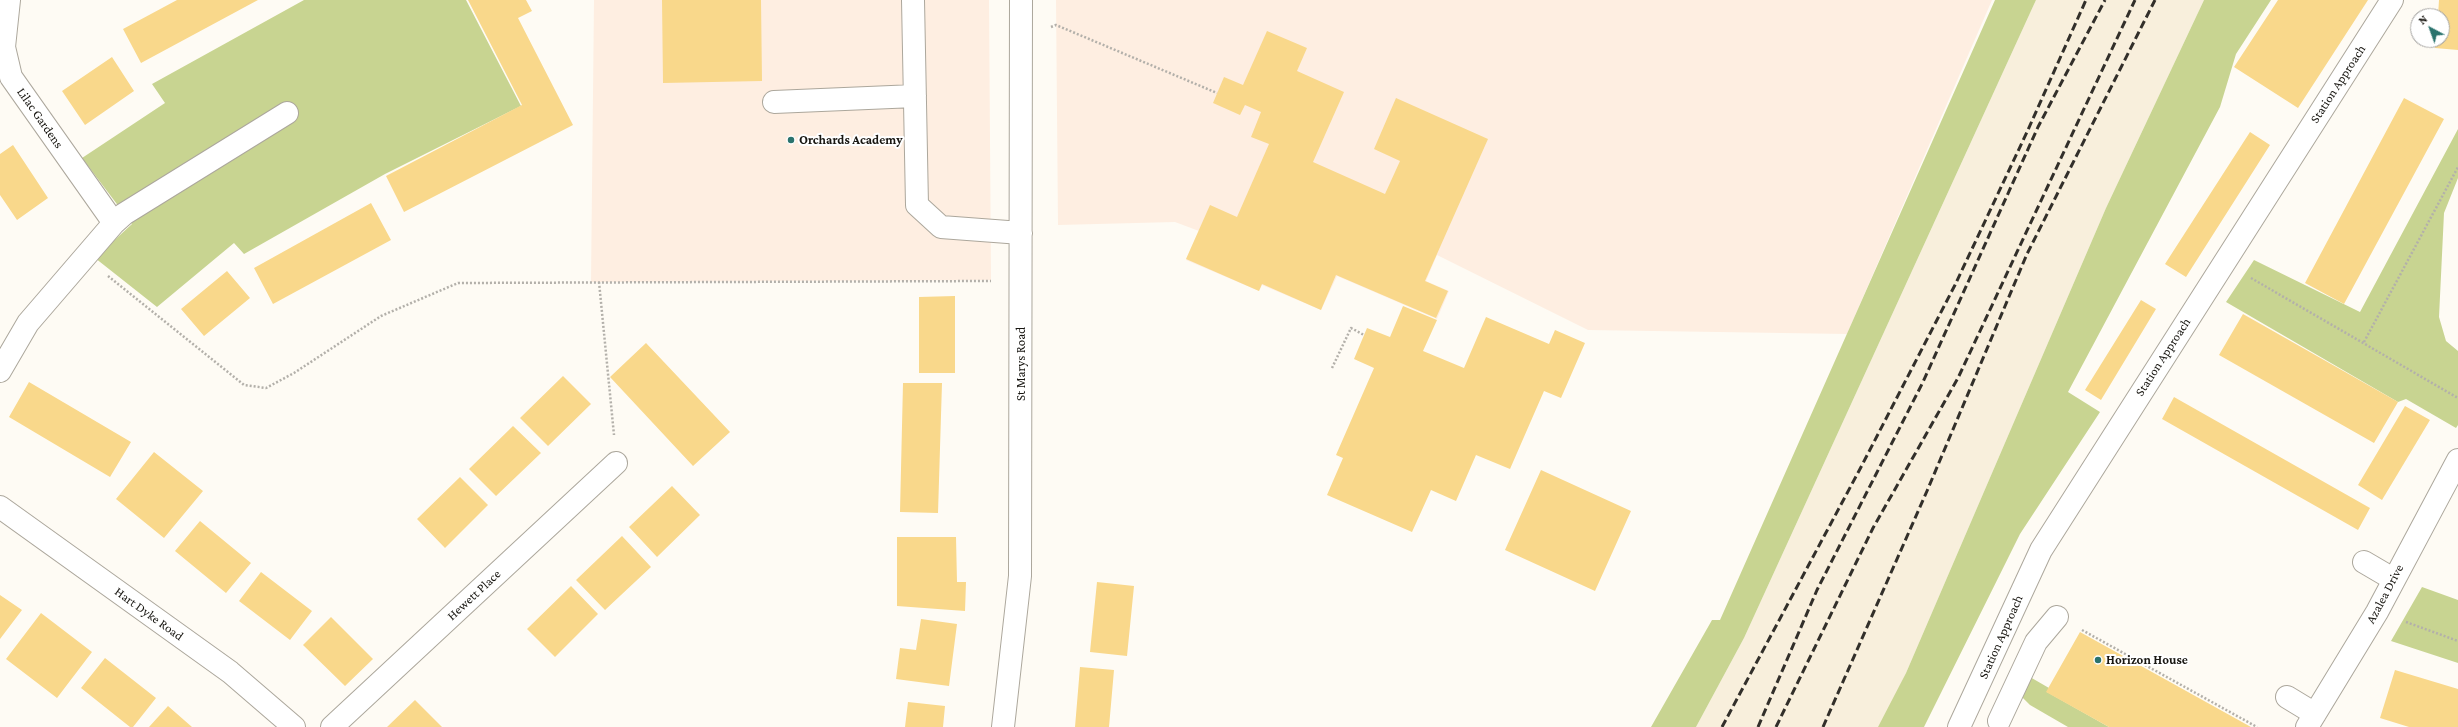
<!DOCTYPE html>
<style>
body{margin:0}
#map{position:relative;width:2458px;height:727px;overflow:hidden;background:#fefbf4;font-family:"Crimson Pro",serif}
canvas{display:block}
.north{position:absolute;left:2410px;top:8px;width:40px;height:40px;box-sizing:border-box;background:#fff;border:1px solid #a3a2a0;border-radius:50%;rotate:319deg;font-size:11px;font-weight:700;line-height:16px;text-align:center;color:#181611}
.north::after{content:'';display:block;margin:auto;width:14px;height:18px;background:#2a736d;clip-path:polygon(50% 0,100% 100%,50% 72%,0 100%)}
</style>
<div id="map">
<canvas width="2458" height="727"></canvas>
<div class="north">N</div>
</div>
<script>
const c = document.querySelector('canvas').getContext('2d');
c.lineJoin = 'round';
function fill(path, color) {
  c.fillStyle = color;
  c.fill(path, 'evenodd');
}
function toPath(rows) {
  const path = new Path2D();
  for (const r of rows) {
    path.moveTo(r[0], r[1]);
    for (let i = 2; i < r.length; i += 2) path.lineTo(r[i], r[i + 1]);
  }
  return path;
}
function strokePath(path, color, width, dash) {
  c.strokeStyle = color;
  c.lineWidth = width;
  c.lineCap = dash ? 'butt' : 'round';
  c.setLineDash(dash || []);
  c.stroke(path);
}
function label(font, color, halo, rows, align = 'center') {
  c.font = font + ' "Crimson Pro",serif';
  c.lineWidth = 4;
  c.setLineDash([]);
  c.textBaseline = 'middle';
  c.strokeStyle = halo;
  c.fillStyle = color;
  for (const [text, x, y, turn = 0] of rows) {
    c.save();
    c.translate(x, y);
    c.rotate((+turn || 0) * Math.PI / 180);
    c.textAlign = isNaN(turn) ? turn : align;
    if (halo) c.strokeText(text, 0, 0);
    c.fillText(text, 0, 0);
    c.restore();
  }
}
fill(toPath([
 [2036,0,2204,0,2106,208,1906,673,1880,727,1696,727,1744,638]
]), '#f8efdc');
fill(toPath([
 [594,0,989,0,991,280,591,282],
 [1056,0,1992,0,1847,334,1588,330,1437,255,1426,281,1449,291,1437,319,1337,276,1321,310,1262,285,1259,291,1186,260,1199,231,1175,222,1058,225]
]), '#feeee1');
fill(toPath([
 [304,0,466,0,521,106,385,174,244,254,234,243,157,307,95,258,132,224,82,158,165,103,152,84],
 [1995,0,2036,0,1744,638,1696,727,1651,727,1712,620,1720,620],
 [2204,0,2271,0,2236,54,2220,107,2068,392,2100,412,2020,534,1924,727,1878,727,1906,673,2106,208],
 [2458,129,2458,178,2444,213,2439,317,2446,341,2458,351,2458,425,2456,428,2406,399,2398,402,2226,302,2254,260,2360,312],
 [2422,587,2458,600,2458,663,2391,641],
 [2030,677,2049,688,2047,692,2109,727,2068,727,2030,705,2021,696]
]), '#c8d491');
fill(toPath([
 [177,0,258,0,141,63,123,29],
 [468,0,526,0,532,11,518,18,573,125,404,212,386,176,522,105],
 [662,0,761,0,762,81,663,83],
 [2278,0,2368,0,2298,108,2234,67],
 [2439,0,2458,0,2458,50,2435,48,2435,40,2442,40,2442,16,2438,16],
 [1267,31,1307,48,1297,71,1344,92,1313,162,1385,194,1400,161,1374,149,1396,98,1488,139,1425,281,1448,291,1436,318,1336,275,1321,310,1262,284,1259,291,1186,259,1210,205,1237,217,1269,144,1251,137,1261,112,1245,105,1240,115,1213,103,1224,77,1243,85],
 [112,57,134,91,85,125,62,91],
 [2404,98,2444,119,2344,304,2305,283],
 [2250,132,2270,145,2186,277,2165,264],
 [13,145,48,198,17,220,0,195,0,154],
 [371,203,391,240,273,304,254,268],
 [227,271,250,298,204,336,181,309],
 [955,296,955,373,919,373,919,297],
 [2141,300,2156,309,2101,400,2085,390],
 [1403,306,1437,320,1423,351,1464,368,1486,317,1549,344,1555,330,1585,343,1561,398,1544,391,1510,469,1476,455,1456,501,1431,490,1412,532,1327,495,1343,458,1336,455,1374,368,1354,359,1367,328,1390,337],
 [2243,314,2398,402,2374,443,2219,355],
 [646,343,730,432,693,466,610,377],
 [563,376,591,404,548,446,520,418],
 [29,382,131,442,110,477,9,417],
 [903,383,942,383,938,513,900,512],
 [2174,397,2370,508,2358,530,2162,419],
 [2405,406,2430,420,2382,500,2358,485],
 [513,426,541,453,496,496,469,469],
 [154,452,203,491,164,538,116,499],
 [1541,470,1631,511,1595,591,1505,550],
 [460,477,488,505,445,548,417,519],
 [672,486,700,515,657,557,629,527],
 [200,521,251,563,226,593,175,551],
 [622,536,651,567,605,610,576,580],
 [897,537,956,537,957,582,966,582,965,611,897,606],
 [261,572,312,611,290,640,239,601],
 [1097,582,1134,586,1127,656,1090,652],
 [571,586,598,614,555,657,527,629],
 [0,595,22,610,0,639],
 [41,613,92,652,57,698,6,659],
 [331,617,373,659,345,686,303,645],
 [921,619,957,624,949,686,896,679,900,648,916,650],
 [2080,632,2251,727,2109,727,2046,692],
 [105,658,156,698,133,727,130,727,81,688],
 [1080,667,1114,670,1109,727,1075,727],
 [2395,670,2458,689,2458,727,2409,727,2380,718],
 [415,700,442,727,387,727],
 [908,702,945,706,943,727,905,727],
 [168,706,192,727,149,727]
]), '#f9d88b');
const minor = toPath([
 [913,0,917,205,941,227,1021,233],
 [774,102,915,96],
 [114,223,124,214,287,113],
 [0,371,28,323,114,223,11,77,4,47,9,0],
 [0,507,230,672,294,727],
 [2364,562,2393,579],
 [2287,697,2315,714],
 [1999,721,2036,642,2057,617],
 [332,727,616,463],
 [1003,727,1020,576,1021,0],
 [1959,727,2041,550,2392,0],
 [2307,727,2377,612,2458,460]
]);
strokePath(minor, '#aca79c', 24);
strokePath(toPath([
 [1051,27,1056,25,1217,93],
 [108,276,244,385,266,388,294,373,381,316,458,283,991,281],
 [2251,278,2458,398],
 [599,282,614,435],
 [2364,342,2458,167],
 [1332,368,1351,328,1364,335],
 [2406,622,2458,641],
 [2082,630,2257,727]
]), '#b3b0aa', 2.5, [2, 2]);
strokePath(minor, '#fff', 22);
strokePath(toPath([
 [1722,727,1860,469,1955,285,2027,132,2086,0],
 [1758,727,1817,590,1923,382,2038,127,2105,0],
 [1776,727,1873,528,1958,378,2135,0],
 [1823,727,1927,491,2027,254,2155,0]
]), '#322f2a', 3, [8, 4]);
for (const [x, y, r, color] of [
 [791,140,4,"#2a736d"],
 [2098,660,4,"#2a736d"]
]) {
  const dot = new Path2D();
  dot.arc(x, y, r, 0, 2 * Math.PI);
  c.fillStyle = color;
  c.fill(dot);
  strokePath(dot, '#fff', 1.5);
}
label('13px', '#181611', '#fff', [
 ["Station Approach",2338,84,-57],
 ["Lilac Gardens",40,118,55],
 ["Station Approach",2163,357,-57],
 ["St Marys Road",1021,364,-90],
 ["Azalea Drive",2385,594,-62],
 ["Hewett Place",474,595,-43],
 ["Hart Dyke Road",149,614,36],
 ["Station Approach",2001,637,-66]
]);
label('bold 13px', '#181611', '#fff', [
 ["Orchards Academy",799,140],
 ["Horizon House",2106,660]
], 'left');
</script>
